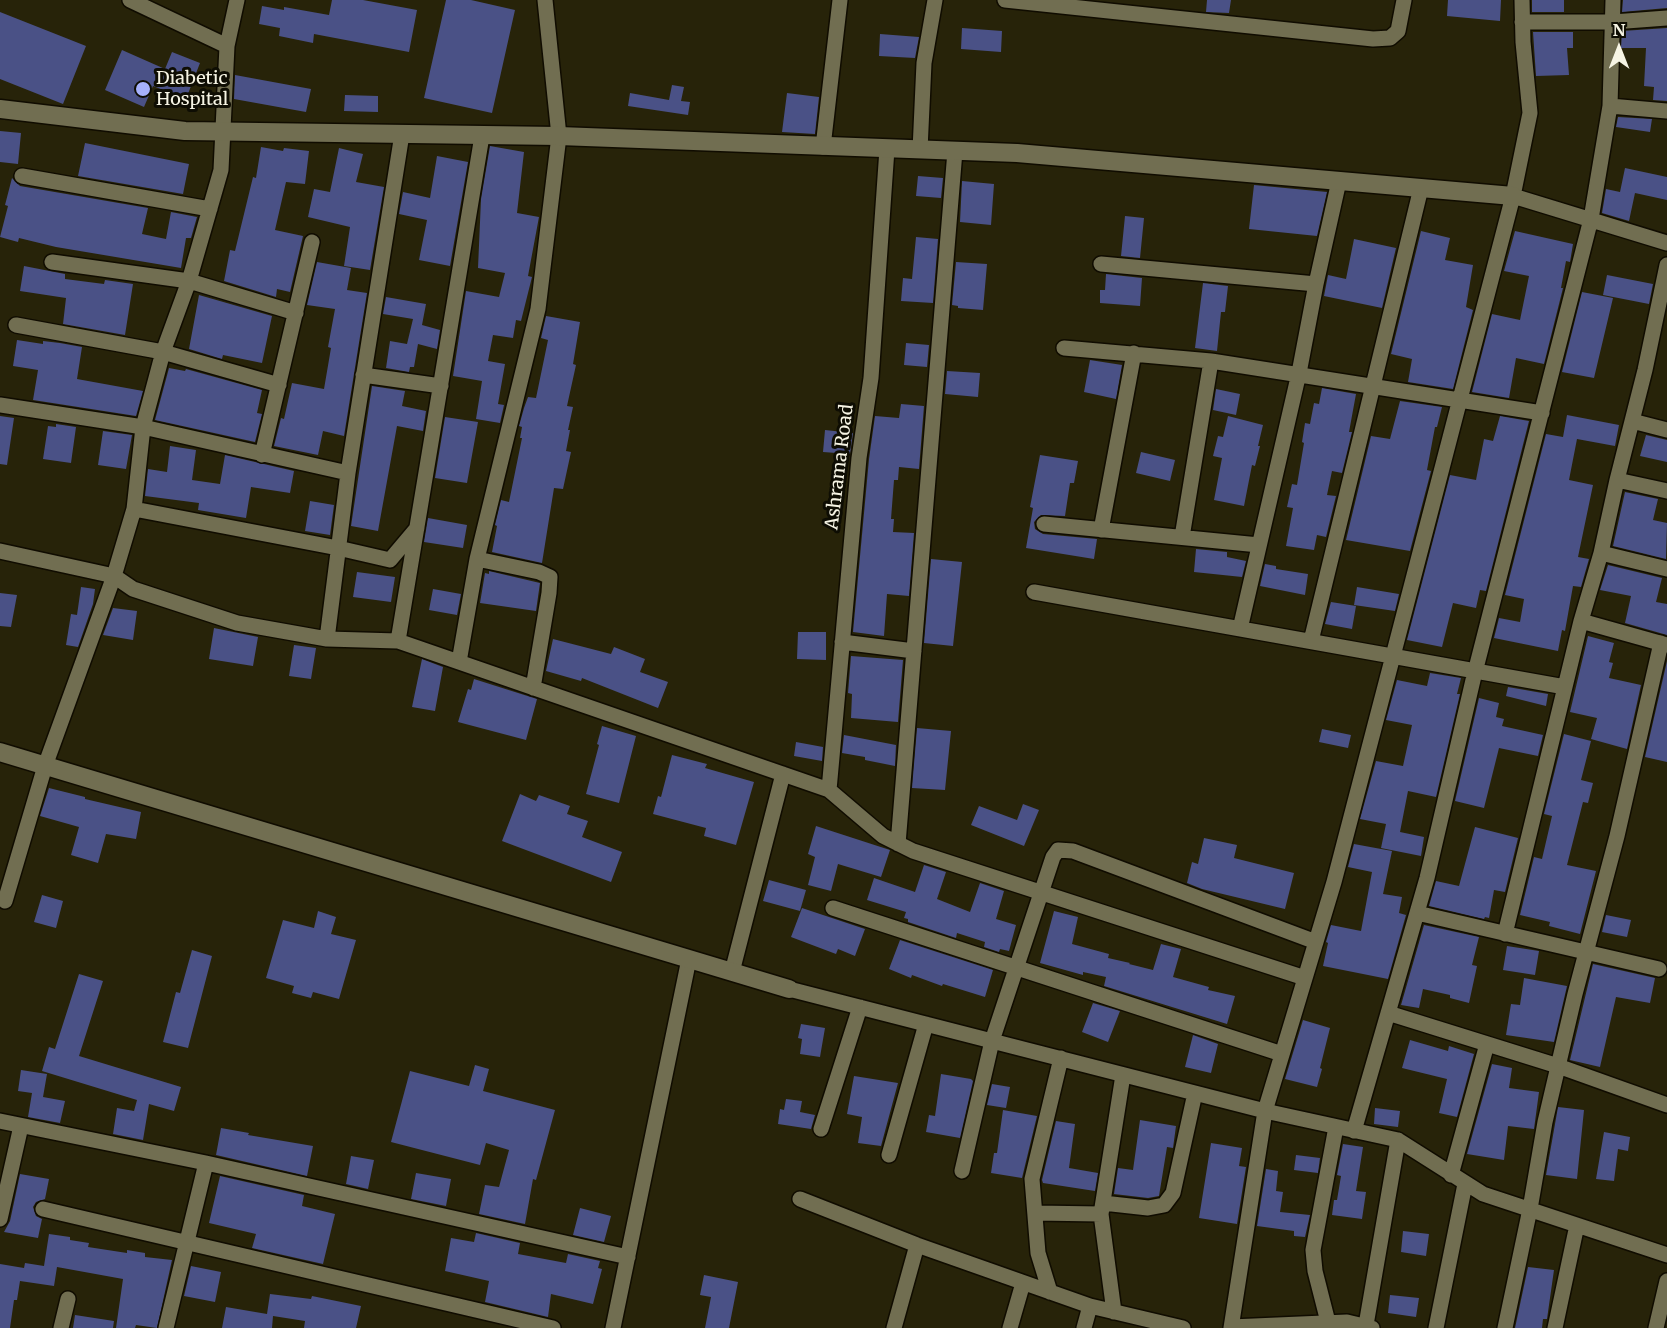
<!DOCTYPE html>
<style>
body{margin:0}
#map{position:relative;width:1667px;height:1328px;overflow:hidden;background:#272309;font-family:Merriweather,serif}
canvas{display:block}
.north{position:absolute;left:1589px;top:18px;width:60px;height:60px;-webkit-text-stroke:4px #0e0d03;paint-order:stroke;rotate:0deg;font-size:16px;font-weight:700;line-height:24px;text-align:center;color:#f6f4e4}
.north::after{content:'';display:block;margin:auto;width:21px;height:27px;background:#f6f4e4;clip-path:polygon(50% 0,100% 100%,50% 72%,0 100%)}
</style>
<div id="map">
<canvas width="1667" height="1328"></canvas>
<div class="north">N</div>
</div>
<script>
const c = document.querySelector('canvas').getContext('2d');
c.lineJoin = 'round';
function fill(path, color) {
  c.fillStyle = color;
  c.fill(path, 'evenodd');
}
function toPath(rows) {
  const path = new Path2D();
  for (const r of rows) {
    path.moveTo(r[0], r[1]);
    for (let i = 2; i < r.length; i += 2) path.lineTo(r[i], r[i + 1]);
  }
  return path;
}
function strokePath(path, color, width, dash) {
  c.strokeStyle = color;
  c.lineWidth = width;
  c.lineCap = dash ? 'butt' : 'round';
  c.setLineDash(dash || []);
  c.stroke(path);
}
function label(font, color, halo, rows, align = 'center') {
  c.font = font + ' Merriweather,serif';
  c.lineWidth = 6;
  c.setLineDash([]);
  c.textBaseline = 'middle';
  c.strokeStyle = halo;
  c.fillStyle = color;
  for (const [text, x, y, turn = 0] of rows) {
    c.save();
    c.translate(x, y);
    c.rotate((+turn || 0) * Math.PI / 180);
    c.textAlign = isNaN(turn) ? turn : align;
    if (halo) c.strokeText(text, 0, 0);
    c.fillText(text, 0, 0);
    c.restore();
  }
}
fill(toPath([
 [332,0,363,0,417,10,409,52,314,34,313,43,279,36,280,28,259,24,262,6,284,10,284,7,329,15],
 [446,0,471,0,515,10,492,113,424,98],
 [1207,0,1231,0,1229,13,1206,12],
 [1448,0,1501,0,1500,21,1447,16],
 [1532,0,1564,0,1564,12,1532,12],
 [1623,0,1667,0,1667,8,1622,12],
 [0,12,86,46,63,104,0,79],
 [962,28,1002,31,1001,52,961,49],
 [1667,28,1667,101,1653,100,1654,87,1644,86,1646,48,1621,48,1622,31],
 [1533,32,1573,32,1573,48,1567,48,1569,75,1536,76],
 [880,34,919,37,915,58,879,56],
 [122,50,165,69,172,52,200,63,186,99,153,86,144,107,105,90],
 [235,75,311,89,306,112,234,99],
 [672,85,684,87,681,101,690,102,688,115,628,106,630,93,669,100],
 [787,93,819,97,815,134,782,132],
 [345,95,378,96,378,112,344,111],
 [1618,117,1652,119,1650,132,1616,127],
 [0,131,21,133,18,164,0,162],
 [85,143,189,164,183,194,78,176],
 [490,146,524,152,517,213,539,217,528,276,532,277,521,321,516,320,513,338,493,335,488,361,505,364,498,404,504,405,500,423,476,419,482,381,453,376,466,291,499,297,505,273,478,268,481,199],
 [261,147,283,151,284,148,309,151,305,184,286,182,275,230,303,236,290,292,277,289,276,297,224,281,230,250,235,251,253,177,256,178],
 [339,148,363,154,356,182,384,187,370,270,344,266,350,227,308,217,314,189,330,192],
 [437,156,468,162,450,266,419,260,427,220,399,214,403,192,430,198],
 [1625,168,1667,177,1667,200,1635,193,1629,221,1602,213,1606,189,1620,192],
 [918,176,943,178,941,198,916,196],
 [12,178,20,186,148,208,142,234,166,239,171,212,197,217,191,238,186,238,181,268,56,247,19,238,18,242,0,237,8,206,5,205],
 [962,181,994,184,991,225,960,222],
 [1254,185,1327,192,1317,236,1249,229],
 [1125,216,1144,218,1140,258,1121,256],
 [1421,231,1450,238,1445,260,1473,265,1466,307,1473,310,1453,389,1408,382,1412,359,1391,354],
 [1515,231,1573,244,1570,262,1566,261,1561,288,1563,288,1544,364,1516,358,1509,398,1472,392,1492,314,1520,320,1529,276,1504,271],
 [916,237,938,239,933,303,901,301,903,278,912,279],
 [1354,239,1396,248,1382,308,1324,296,1328,275,1346,279],
 [317,262,351,268,347,290,367,293,344,436,323,431,318,455,274,446,281,418,284,419,292,383,324,389,331,348,328,347,335,309,307,305],
 [956,262,987,264,983,310,958,308,958,306,952,305],
 [24,266,65,274,65,279,104,284,105,280,133,284,125,335,63,324,66,298,20,291],
 [1106,274,1142,278,1140,306,1100,303,1100,290,1105,290],
 [1607,275,1653,284,1649,304,1603,295],
 [1203,283,1228,286,1225,312,1221,312,1217,351,1195,348],
 [1582,292,1613,298,1594,378,1562,372],
 [199,295,272,316,262,363,223,355,222,359,189,349],
 [386,297,426,304,422,325,440,330,437,349,418,344,414,367,410,367,409,372,386,368,390,341,407,344,413,319,383,314],
 [546,316,580,322,573,364,576,365,567,406,573,407,568,430,570,430,566,451,571,452,563,489,554,488,542,563,492,552,497,526,495,525,501,500,509,502,522,438,520,438,522,427,519,426,524,408,528,397,536,398,548,340,541,338],
 [17,340,43,344,43,341,60,343,82,347,77,379,143,391,136,416,33,400,38,370,13,366],
 [906,343,929,345,927,367,904,365],
 [1090,360,1122,365,1116,399,1084,392],
 [169,368,185,371,186,369,262,390,257,413,262,414,255,442,155,420],
 [947,371,980,373,978,397,945,394],
 [372,386,405,391,402,406,426,411,423,431,397,426,378,531,351,526],
 [1322,388,1356,394,1349,432,1352,432,1342,473,1332,471,1327,495,1336,496,1326,537,1317,535,1314,550,1286,546,1293,508,1287,507,1292,484,1297,485,1304,443,1302,442,1305,423,1310,424,1314,403,1319,404],
 [1216,389,1240,394,1236,415,1213,410],
 [1400,401,1442,407,1437,427,1435,427,1427,470,1431,471,1410,551,1346,540,1371,436,1390,439],
 [901,404,924,406,919,469,899,467,898,480,894,480,891,519,894,519,893,532,914,533,909,596,887,594,884,636,853,632,869,459,875,416,899,418],
 [1567,415,1619,425,1615,446,1577,439,1569,480,1593,485,1578,557,1589,559,1581,587,1573,586,1565,631,1562,630,1558,651,1494,638,1499,618,1520,622,1524,599,1505,595,1546,434,1563,437],
 [0,416,14,418,7,465,0,464],
 [1228,416,1263,425,1258,446,1260,446,1255,466,1252,465,1244,506,1214,500,1222,458,1213,456,1218,436,1223,437],
 [1500,416,1529,421,1486,591,1480,590,1476,608,1453,603,1442,647,1407,640,1450,475,1476,480,1484,439,1493,441],
 [445,417,478,422,467,483,435,478],
 [56,424,76,427,71,463,43,459,48,426,56,427],
 [825,430,853,433,850,454,823,452],
 [103,431,132,435,126,469,98,465],
 [1646,435,1667,440,1667,462,1640,456],
 [170,446,196,450,192,480,220,484,225,455,294,471,290,493,251,487,246,518,198,510,199,503,145,496,148,469,167,472],
 [1141,452,1175,460,1170,481,1136,473],
 [1040,455,1078,461,1074,483,1070,483,1065,516,1041,515,1034,522,1035,529,1043,534,1097,539,1094,559,1026,548,1033,508,1030,507],
 [1625,492,1658,499,1653,520,1667,523,1666,559,1613,546],
 [310,501,334,505,330,535,305,531],
 [428,518,467,525,463,548,424,542],
 [1196,549,1227,552,1227,557,1246,561,1242,577,1194,572],
 [931,559,962,562,953,646,924,643],
 [1265,564,1276,566,1276,569,1308,574,1305,595,1260,586],
 [1608,565,1662,578,1656,602,1667,604,1667,635,1625,623,1631,596,1600,590],
 [489,571,540,583,536,611,480,603,485,573,489,574],
 [357,572,395,577,391,602,353,597],
 [81,587,95,589,93,604,78,647,66,645,71,614,77,615],
 [1357,587,1399,594,1395,611,1354,605],
 [433,589,461,594,457,615,429,610],
 [0,593,17,595,11,627,0,626],
 [1331,602,1356,606,1352,629,1325,624],
 [113,608,137,611,133,640,103,635],
 [214,628,258,637,253,666,209,659],
 [798,632,826,632,826,660,797,659],
 [1588,636,1614,643,1609,662,1613,663,1609,678,1641,685,1627,749,1591,739,1597,718,1570,712],
 [553,639,611,654,614,647,645,659,640,672,668,682,658,708,582,678,581,681,546,671],
 [294,645,316,648,311,679,289,676],
 [851,656,903,660,898,722,851,718,852,694,848,693],
 [422,659,443,667,435,711,412,707],
 [1667,661,1667,762,1645,757],
 [1430,673,1461,678,1457,694,1460,694,1436,797,1408,791,1400,832,1424,837,1421,856,1381,848,1386,824,1360,819,1376,761,1403,766,1412,725,1386,720,1397,680,1427,686],
 [474,679,537,699,526,740,458,722,468,689,471,690],
 [1508,687,1548,694,1546,706,1506,696],
 [1479,698,1499,703,1496,717,1504,719,1502,726,1543,735,1538,756,1499,748,1484,808,1455,801],
 [602,726,636,736,619,803,586,794,599,745,597,744],
 [917,728,951,731,945,790,912,788],
 [1322,729,1351,735,1348,748,1319,742],
 [1564,734,1591,741,1581,780,1593,783,1588,803,1583,802,1567,865,1596,871,1580,934,1549,926,1550,922,1520,915,1534,857,1542,859,1552,816,1544,814],
 [844,735,896,745,895,766,865,760,865,757,842,753],
 [796,742,823,747,822,761,794,756],
 [672,755,707,764,705,768,754,782,736,845,704,836,706,828,653,814,658,796,661,797],
 [49,788,85,797,85,799,141,812,136,839,106,834,98,863,71,855,79,827,40,816],
 [520,794,536,801,539,795,570,806,567,814,588,821,582,837,622,852,611,882,502,841],
 [1023,804,1039,810,1024,846,971,825,979,806,1017,820],
 [816,826,890,850,881,877,838,864,831,891,808,885,815,857,808,854],
 [1475,827,1518,838,1505,892,1494,890,1489,918,1485,917,1484,919,1429,906,1436,881,1459,886],
 [1204,838,1237,845,1234,858,1294,873,1285,909,1202,889,1187,883,1192,862,1198,864],
 [1354,844,1392,851,1383,894,1402,897,1399,913,1406,915,1388,979,1323,966,1328,943,1326,942,1331,925,1361,931,1372,872,1348,867],
 [924,865,946,872,937,899,970,912,980,883,1004,891,996,919,1016,925,1009,951,1000,949,999,952,984,947,985,942,957,933,956,938,908,922,908,919,904,918,906,912,867,900,874,878,915,892],
 [769,880,806,890,800,911,763,901],
 [42,895,63,901,56,928,34,922],
 [802,908,865,929,855,956,838,949,836,954,791,937],
 [318,911,336,917,331,934,356,940,339,999,313,992,311,998,292,993,294,986,266,978,283,920,314,928],
 [1054,911,1078,917,1072,944,1109,954,1108,958,1130,963,1129,964,1153,970,1161,944,1181,949,1173,977,1209,987,1208,990,1235,996,1227,1024,1104,986,1106,977,1083,972,1083,975,1040,963],
 [1606,915,1631,920,1627,937,1602,932],
 [1424,925,1479,937,1472,965,1477,966,1469,1003,1450,998,1450,995,1423,989,1419,1008,1401,1005],
 [900,940,993,970,985,997,943,984,942,986,912,975,911,978,889,969],
 [1507,946,1539,951,1535,975,1503,970],
 [192,950,212,956,188,1048,163,1042,176,992,180,993],
 [1593,964,1655,978,1650,1003,1616,997,1600,1067,1570,1060],
 [79,974,103,981,79,1056,181,1087,174,1111,149,1104,143,1140,113,1134,117,1108,134,1111,137,1100,42,1071,49,1047,55,1049],
 [1524,978,1567,986,1554,1042,1506,1035,1511,1004,1520,1005],
 [1093,1003,1120,1011,1108,1042,1082,1032],
 [1303,1020,1330,1028,1320,1068,1322,1069,1317,1087,1285,1079],
 [801,1024,825,1028,820,1057,800,1054,802,1039,798,1038],
 [1193,1035,1218,1044,1211,1073,1185,1067],
 [1410,1040,1448,1051,1449,1046,1474,1054,1457,1117,1439,1113,1447,1079,1402,1068],
 [1492,1064,1512,1068,1509,1088,1539,1092,1534,1129,1508,1126,1504,1160,1467,1154],
 [475,1065,489,1069,483,1091,555,1110,536,1180,533,1179,525,1224,479,1214,485,1185,499,1187,509,1150,486,1143,480,1165,391,1142,410,1071,469,1086],
 [21,1070,47,1074,43,1097,65,1101,60,1123,28,1117,32,1093,18,1091],
 [941,1074,971,1079,973,1081,960,1138,926,1132,929,1115,935,1116],
 [854,1076,898,1083,881,1146,858,1143,862,1117,847,1114],
 [992,1084,1010,1087,1006,1108,987,1105],
 [786,1099,802,1101,800,1112,815,1115,811,1129,778,1124,780,1109,784,1110],
 [1558,1107,1584,1110,1577,1179,1546,1175],
 [1375,1108,1400,1111,1398,1127,1374,1124],
 [1003,1110,1037,1116,1022,1178,991,1173,994,1153,997,1153],
 [1140,1120,1176,1126,1173,1148,1167,1147,1159,1196,1148,1198,1114,1194,1118,1168,1133,1170],
 [1056,1121,1075,1124,1069,1168,1098,1173,1095,1191,1043,1183,1042,1180],
 [221,1128,249,1133,248,1135,313,1146,307,1176,216,1155],
 [1604,1132,1630,1137,1628,1151,1618,1149,1614,1181,1596,1179],
 [1211,1143,1242,1148,1239,1166,1246,1167,1237,1224,1199,1218],
 [1343,1144,1363,1147,1356,1191,1366,1192,1362,1219,1332,1215,1334,1200,1337,1200,1341,1176,1337,1175],
 [1296,1155,1320,1158,1318,1173,1294,1170],
 [351,1156,374,1160,368,1189,346,1184],
 [1266,1169,1278,1171,1276,1191,1283,1192,1280,1212,1310,1215,1305,1237,1294,1236,1294,1231,1257,1226],
 [416,1173,451,1179,446,1206,411,1199],
 [20,1174,49,1179,45,1199,36,1202,33,1207,36,1216,42,1219,38,1238,4,1232,10,1221],
 [220,1176,304,1195,302,1206,335,1214,323,1264,252,1248,256,1234,209,1223],
 [580,1208,611,1216,604,1242,573,1235],
 [1403,1231,1429,1234,1426,1256,1401,1252],
 [476,1233,520,1243,518,1254,566,1263,568,1254,600,1261,598,1268,602,1269,593,1304,551,1294,548,1317,485,1302,489,1281,445,1271,451,1238,474,1242],
 [49,1234,70,1237,70,1240,89,1243,88,1247,127,1253,127,1250,145,1253,145,1257,172,1260,157,1328,136,1325,135,1328,116,1328,123,1279,57,1267,54,1286,20,1281,17,1300,14,1300,10,1328,0,1328,0,1264,24,1268,25,1263,44,1266],
 [191,1266,221,1272,215,1302,184,1296],
 [1528,1267,1554,1270,1547,1319,1543,1319,1542,1328,1515,1328],
 [704,1275,738,1282,729,1328,705,1328,711,1297,700,1295],
 [270,1294,311,1299,312,1296,361,1306,356,1328,304,1328,305,1321,273,1316,272,1328,222,1328,226,1307,267,1314],
 [1390,1295,1419,1298,1416,1317,1388,1313],
 [75,1315,114,1321,113,1328,73,1328]
]), '#4a5186');
const minor = toPath([
 [130,0,227,46],
 [1005,0,1373,39,1390,38,1398,31,1404,0],
 [1522,22,1613,22,1667,18],
 [1610,106,1667,111],
 [823,147,840,0],
 [920,150,924,63,935,0],
 [22,176,210,209],
 [1513,196,1667,243],
 [52,262,189,281,296,313],
 [1101,264,1316,284],
 [16,325,163,352,279,385],
 [1064,348,1211,361,1542,413],
 [363,375,441,386],
 [0,405,143,427,348,473],
 [1632,421,1667,430],
 [262,455,312,242],
 [1617,480,1667,491],
 [134,509,338,548,390,560,417,528],
 [1044,524,1259,545],
 [1101,530,1134,353],
 [1182,537,1211,361],
 [0,551,114,576,133,589,237,623,327,639,398,641,829,790,883,836,913,851,1305,978],
 [1601,553,1667,569],
 [477,559,539,572,550,577,549,593,533,688],
 [1034,592,1565,687],
 [1581,621,1667,645],
 [1240,629,1299,373,1316,284,1339,181],
 [327,639,348,473,402,134],
 [398,641,482,136],
 [1311,641,1421,188],
 [842,642,914,651],
 [459,662,477,559,538,309,559,136,545,0],
 [829,790,859,458,871,378,887,149],
 [898,844,955,151],
 [5,901,45,766,114,576,134,509,143,427,163,352,189,281,221,170,227,46,237,0],
 [833,908,1282,1054],
 [1417,913,1659,969],
 [1505,934,1581,621,1601,553,1617,480,1645,370,1667,265],
 [732,972,783,774],
 [789,989,1265,1111,1398,1140,1483,1194,1667,1255],
 [1388,1013,1558,1066,1667,1105],
 [0,1121,206,1163,628,1257],
 [821,1129,860,1007],
 [1354,1131,1427,878,1473,680,1591,219,1610,106,1613,0],
 [889,1155,926,1024],
 [962,1171,992,1041,1053,857,1058,850,1073,851,1316,942],
 [1451,1175,1487,1044],
 [800,1199,917,1245,1090,1306],
 [1103,1203,1148,1208,1164,1205,1173,1193,1195,1093],
 [43,1209,553,1328],
 [1035,1213,1101,1214],
 [0,1219,21,1126],
 [1050,1292,1038,1253,1032,1179,1061,1058],
 [1114,1312,1101,1214,1123,1075],
 [1328,1322,1315,1271,1313,1250,1336,1127],
 [1366,1325,1398,1140],
 [1231,1327,1347,1322,1372,1328],
 [61,1328,68,1299],
 [166,1328,206,1163],
 [613,1328,689,959],
 [894,1328,917,1245],
 [1010,1328,1023,1283],
 [1084,1328,1090,1306,1183,1328],
 [1231,1328,1265,1111,1334,882,1513,196,1530,113,1523,42,1522,0],
 [1436,1328,1465,1184],
 [1505,1328,1530,1209,1545,1122,1575,994,1617,836,1661,643],
 [1555,1328,1577,1225],
 [1656,1328,1667,1281]
]);
const tertiary = toPath([
 [0,109,185,131,559,136,1017,153,1513,196],
 [0,752,789,989]
]);
strokePath(minor, '#100c00', 18);
strokePath(tertiary, '#100c00', 21);
strokePath(minor, '#716e51', 15);
strokePath(tertiary, '#716e51', 18);
for (const [x, y, r, color] of [
 [143,89,8,"#a6b1fc"]
]) {
  const dot = new Path2D();
  dot.arc(x, y, r, 0, 2 * Math.PI);
  c.fillStyle = color;
  c.fill(dot);
  strokePath(dot, '#0e0d03', 2);
}
label('18px', '#f6f4e4', '#0e0d03', [
 ["Diabetic",156,79],
 ["Hospital",156,100]
], 'left');
label('18px', '#f6f4e4', '#0e0d03', [
 ["Ashrama Road",840,467,-83]
]);
</script>
